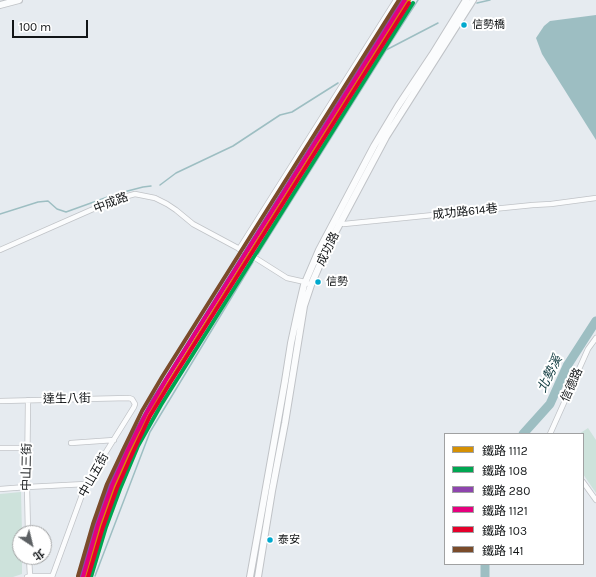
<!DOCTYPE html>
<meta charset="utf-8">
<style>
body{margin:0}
#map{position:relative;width:596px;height:577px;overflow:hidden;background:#e6ebf0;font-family:Karla,"Noto Sans TC",sans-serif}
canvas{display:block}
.legend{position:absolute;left:444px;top:433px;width:140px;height:132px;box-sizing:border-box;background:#fff;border:1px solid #a0a1a2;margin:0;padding:5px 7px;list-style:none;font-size:12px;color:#121517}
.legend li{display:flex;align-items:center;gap:8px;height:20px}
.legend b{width:20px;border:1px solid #a0a1a2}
.north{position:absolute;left:12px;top:525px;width:40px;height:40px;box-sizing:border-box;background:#fff;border:1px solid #a0a1a2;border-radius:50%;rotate:145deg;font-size:11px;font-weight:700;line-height:16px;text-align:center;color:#121517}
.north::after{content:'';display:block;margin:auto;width:14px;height:18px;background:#5c6063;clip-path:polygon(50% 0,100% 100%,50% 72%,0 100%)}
.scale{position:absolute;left:12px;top:20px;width:76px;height:18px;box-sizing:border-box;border:2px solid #121517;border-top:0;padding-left:5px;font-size:12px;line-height:14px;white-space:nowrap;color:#121517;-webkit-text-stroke:3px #fff;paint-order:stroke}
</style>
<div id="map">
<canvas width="596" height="577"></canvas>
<ul class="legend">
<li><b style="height:5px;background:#d59003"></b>鐵路 1112</li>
<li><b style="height:5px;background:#00a651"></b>鐵路 108</li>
<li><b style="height:5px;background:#8e44ad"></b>鐵路 280</li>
<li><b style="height:5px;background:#e5007d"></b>鐵路 1121</li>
<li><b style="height:5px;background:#e4002b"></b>鐵路 103</li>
<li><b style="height:5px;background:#7a4b2a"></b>鐵路 141</li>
</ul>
<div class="north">北</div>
<div class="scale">100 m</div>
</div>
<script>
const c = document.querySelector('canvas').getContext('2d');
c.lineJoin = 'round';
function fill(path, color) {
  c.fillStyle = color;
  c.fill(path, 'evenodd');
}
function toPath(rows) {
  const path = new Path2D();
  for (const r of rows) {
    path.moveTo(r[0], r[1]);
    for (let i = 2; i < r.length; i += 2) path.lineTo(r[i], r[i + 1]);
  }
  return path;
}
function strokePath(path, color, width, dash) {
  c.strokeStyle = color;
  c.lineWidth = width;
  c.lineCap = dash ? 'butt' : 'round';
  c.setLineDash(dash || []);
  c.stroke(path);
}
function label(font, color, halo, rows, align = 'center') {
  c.font = font + ' Karla,"Noto Sans TC",sans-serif';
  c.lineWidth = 4;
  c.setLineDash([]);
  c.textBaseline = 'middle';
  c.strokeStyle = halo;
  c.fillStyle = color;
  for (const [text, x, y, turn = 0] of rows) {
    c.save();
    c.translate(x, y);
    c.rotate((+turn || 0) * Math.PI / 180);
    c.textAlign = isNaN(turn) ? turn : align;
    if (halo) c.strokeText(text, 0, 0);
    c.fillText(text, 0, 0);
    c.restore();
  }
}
fill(toPath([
 [588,428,596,440,596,493,583,474,583,434,579,434],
 [21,492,22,533,20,533,20,557,22,557,22,574,13,577,0,577,0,494]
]), '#cde2db');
fill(toPath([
 [596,15,596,140,542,54,536,38,544,26,550,21]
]), '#9dbec2');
strokePath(toPath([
 [477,3,490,0],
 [387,48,418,0],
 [160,185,176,173,233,146,280,115,292,112,338,83],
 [0,214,38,202,48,201,57,209,66,212,116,194,143,187,151,186],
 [258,254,386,50,438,23],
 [95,576,150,432,253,262]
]), '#9dbec2', 1.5);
strokePath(toPath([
 [523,434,550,404,567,366,596,321],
 [485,564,485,577]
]), '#9dbec2', 9);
const minor = toPath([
 [338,222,344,224,533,205,551,204,596,198],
 [239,249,396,0],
 [0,250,91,210,124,197,135,194,155,198,167,204,176,210,193,224,249,254,287,278,305,282,311,285],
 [0,401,129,398,132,399,135,404,134,407,86,484,52,577],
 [550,434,588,349,596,338],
 [71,443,114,440],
 [0,448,27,448],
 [583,482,596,500],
 [0,489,27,487,86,484],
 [28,533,27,487,28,400],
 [29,557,30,576],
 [27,577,30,576,52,576]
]);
const tertiary = toPath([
 [0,5,19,0],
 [250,577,285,381,291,343,299,306,304,285,319,250,374,146,398,106,432,55,466,0],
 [258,577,263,546,272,491,285,423,304,306,311,285,328,246,386,137,473,0]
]);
strokePath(minor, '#c0c3c7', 6);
strokePath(tertiary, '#c0c3c7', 8);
strokePath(minor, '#fbfcfd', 4.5);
strokePath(tertiary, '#fbfcfd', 6);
strokePath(toPath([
 [86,577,101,525,115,487,134,444,157,402,409,0]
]), '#d59003', 4);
strokePath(toPath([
 [91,577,106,527,120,489,138,446,161,405,413,3]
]), '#00a651', 4);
strokePath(toPath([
 [81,576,96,524,110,485,130,442,153,400,403,0]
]), '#8e44ad', 4);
strokePath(toPath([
 [83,577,98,525,112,486,128,450,146,414,166,380,405,0]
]), '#e5007d', 4);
strokePath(toPath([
 [88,577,103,527,117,488,133,452,150,416,170,383,409,3]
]), '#e4002b', 4);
strokePath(toPath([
 [78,576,93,524,107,484,124,448,142,411,162,377,399,0]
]), '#7a4b2a', 4);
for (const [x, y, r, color] of [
 [464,25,3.5,"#00a9ce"],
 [318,282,3.5,"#00a9ce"],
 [270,540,3.5,"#00a9ce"]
]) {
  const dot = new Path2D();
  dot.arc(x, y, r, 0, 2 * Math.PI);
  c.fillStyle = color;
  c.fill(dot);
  strokePath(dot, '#fff', 1.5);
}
label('11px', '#121517', '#fff', [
 ["信勢橋",472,25],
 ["信勢",326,282],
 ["泰安",278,540]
], 'left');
label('12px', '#121517', '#fff', [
 ["中成路",111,203,-21],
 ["成功路614巷",465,212,-6],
 ["成功路",328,249,-64],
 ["信德路",572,385,-66],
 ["達生八街",67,399,-1],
 ["中山三街",27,467,-89],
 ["中山五街",94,475,-61]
]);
label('italic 13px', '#0a363b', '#fff', [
 ["北勢溪",550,374,-64]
]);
</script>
